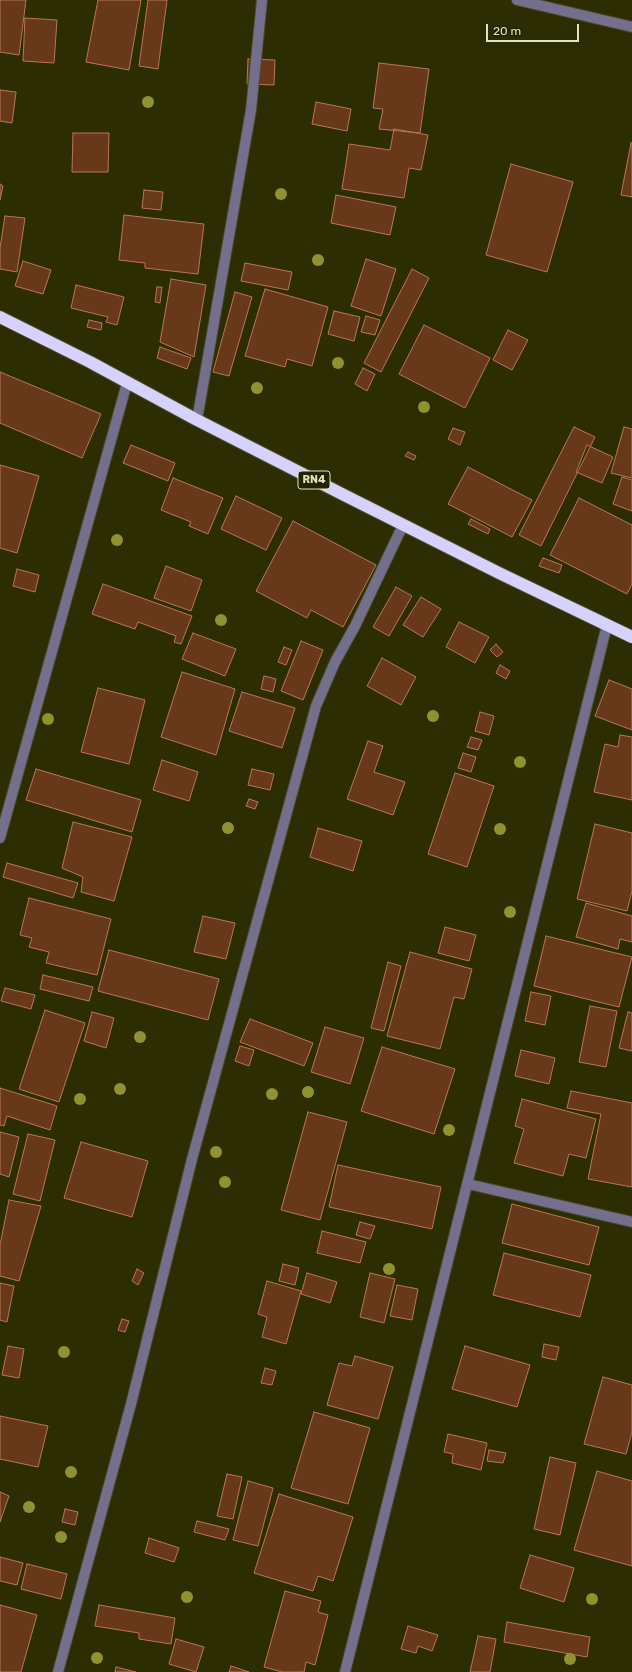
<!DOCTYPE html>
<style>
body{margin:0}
#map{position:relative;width:632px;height:1672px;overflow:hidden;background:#2d2d04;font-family:Rubik,sans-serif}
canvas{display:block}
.scale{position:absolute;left:486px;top:24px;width:93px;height:18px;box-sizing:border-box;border:2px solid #e2e4bf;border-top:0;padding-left:5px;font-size:12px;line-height:14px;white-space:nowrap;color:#e2e4bf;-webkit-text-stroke:3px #232300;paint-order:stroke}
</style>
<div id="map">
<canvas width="632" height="1672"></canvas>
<div class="scale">20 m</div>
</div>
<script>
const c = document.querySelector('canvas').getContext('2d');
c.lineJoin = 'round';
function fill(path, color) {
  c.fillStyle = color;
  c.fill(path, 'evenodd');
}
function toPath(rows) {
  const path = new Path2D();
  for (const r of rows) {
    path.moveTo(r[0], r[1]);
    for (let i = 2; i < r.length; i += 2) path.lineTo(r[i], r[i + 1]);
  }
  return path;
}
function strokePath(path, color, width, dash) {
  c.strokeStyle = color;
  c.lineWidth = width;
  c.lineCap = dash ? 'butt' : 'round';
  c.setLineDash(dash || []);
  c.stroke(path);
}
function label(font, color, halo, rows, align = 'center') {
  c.font = font + ' Rubik,sans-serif';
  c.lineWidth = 3;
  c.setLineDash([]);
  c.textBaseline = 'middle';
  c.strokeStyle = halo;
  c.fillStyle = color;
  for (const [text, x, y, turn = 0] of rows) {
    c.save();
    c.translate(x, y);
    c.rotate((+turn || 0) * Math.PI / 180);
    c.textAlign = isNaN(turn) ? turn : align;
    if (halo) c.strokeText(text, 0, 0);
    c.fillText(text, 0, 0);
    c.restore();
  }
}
const building = toPath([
 [0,0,26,0,19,55,0,52,0,0],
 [98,0,141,0,129,70,86,62,98,0],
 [148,0,167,0,158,69,139,66,148,0],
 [25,18,57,20,54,63,23,61,25,18],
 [248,59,275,60,274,85,247,84,248,59],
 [379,63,429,69,420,133,379,129,383,109,373,108,379,63],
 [0,90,16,92,12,123,0,121,0,90],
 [316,102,351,109,347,131,312,124,316,102],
 [394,129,428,135,421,170,409,168,404,198,342,189,349,144,390,150,394,129],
 [73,133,109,133,108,172,72,172,73,133],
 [631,143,632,143,632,197,621,195,631,143],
 [511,164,573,182,547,272,486,255,511,164],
 [0,184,3,186,0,200,0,184],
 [144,190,163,192,161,210,142,208,144,190],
 [336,195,396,207,390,235,331,223,336,195],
 [124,215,204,224,198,274,145,268,145,263,119,260,124,215],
 [5,216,25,218,17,272,0,269,0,248,5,216],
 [366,259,396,269,381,316,351,306,366,259],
 [23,261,51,270,43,294,15,286,23,261],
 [245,263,292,272,288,290,241,281,245,263],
 [412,269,429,278,381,372,364,363,412,269],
 [171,279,206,285,194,357,160,342,171,279],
 [76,285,124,297,117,325,106,322,108,317,71,308,76,285],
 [157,287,162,287,160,303,155,302,157,287],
 [265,289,328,307,312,366,287,359,285,367,245,356,265,289],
 [235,292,252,297,229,376,213,372,235,292],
 [334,311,360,317,354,341,328,334,334,311],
 [366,316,380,320,375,335,361,332,366,316],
 [89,320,102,323,101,330,87,327,89,320],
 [424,325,490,358,465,408,399,374,424,325],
 [508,330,528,340,512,370,493,360,508,330],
 [160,347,191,358,187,369,157,358,160,347],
 [363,368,375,374,367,391,355,384,363,368],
 [0,372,101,414,82,458,0,423,0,372],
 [574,427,595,437,541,546,519,535,574,427],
 [624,427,632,429,632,478,611,473,624,427],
 [453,428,465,432,460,445,448,439,453,428],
 [131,445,175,463,168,481,123,463,131,445],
 [587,445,613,457,602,483,576,472,587,445],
 [408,452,416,456,414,460,405,456,408,452],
 [0,465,39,476,17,553,0,548,0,465],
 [468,467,532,500,512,537,448,504,468,467],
 [622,477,632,480,632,511,613,504,622,477],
 [173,478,223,498,208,534,189,526,191,522,161,510,173,478],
 [236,496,282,518,266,550,221,529,236,496],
 [579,498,632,525,632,584,627,594,550,555,579,498],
 [471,519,490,529,488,534,468,524,471,519],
 [293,521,376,565,343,627,311,610,307,618,256,591,293,521],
 [543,558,562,565,559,573,539,566,543,558],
 [166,566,202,580,191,611,154,598,166,566],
 [17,569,39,575,35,592,13,586,17,569],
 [103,584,192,616,181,644,174,642,176,636,138,622,135,629,92,614,103,584],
 [396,587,412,596,389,636,373,627,396,587],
 [421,597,441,609,423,637,403,625,421,597],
 [459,622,489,637,475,663,446,647,459,622],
 [193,633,236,649,225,676,182,659,193,633],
 [301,641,323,650,303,700,281,691,301,641],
 [496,644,503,652,497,657,490,650,496,644],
 [284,647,292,650,286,665,278,662,284,647],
 [382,658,416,677,401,705,367,686,382,658],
 [500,665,510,671,506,679,496,673,500,665],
 [182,672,235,689,216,755,161,737,182,672],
 [264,676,276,679,273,692,261,689,264,676],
 [609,680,632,689,632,730,595,716,609,680],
 [98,688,145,700,129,764,81,752,98,688],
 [242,692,295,708,282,748,229,731,242,692],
 [480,712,494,716,489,735,475,731,480,712],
 [620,735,632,737,632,800,594,792,605,744,618,747,620,735],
 [471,737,482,740,478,750,467,747,471,737],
 [368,741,383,746,374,772,405,782,393,815,347,799,368,741],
 [463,753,476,757,471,772,458,768,463,753],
 [162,760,198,772,189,801,153,790,162,760],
 [36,769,141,800,132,832,26,800,36,769],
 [252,769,274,774,270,790,248,785,252,769],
 [455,773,494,786,467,867,428,854,455,773],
 [249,799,258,802,255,809,246,806,249,799],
 [73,822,132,837,114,901,81,892,83,877,62,868,73,822],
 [595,824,632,833,632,891,627,911,577,899,595,824],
 [318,828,362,841,353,871,310,857,318,828],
 [7,863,78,883,73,898,3,877,7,863],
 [29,898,111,919,97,975,46,963,49,952,29,947,32,938,20,935,29,898],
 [586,903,632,916,632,942,620,939,618,949,576,937,586,903],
 [203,916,235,923,226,959,194,952,203,916],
 [445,927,476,935,469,961,438,953,445,927],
 [546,936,632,957,619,1007,534,986,546,936],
 [109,950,219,979,208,1020,98,991,109,950],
 [410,952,472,969,464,999,454,997,440,1049,387,1036,410,952],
 [388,962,401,966,384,1031,371,1028,388,962],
 [43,975,93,987,89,1001,40,989,43,975],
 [5,988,35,995,31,1009,1,1001,5,988],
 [531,992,551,996,545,1025,525,1021,531,992],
 [590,1006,617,1011,606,1067,579,1062,590,1006],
 [45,1010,85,1023,59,1102,19,1089,45,1010],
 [92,1012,114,1018,106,1048,84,1041,92,1012],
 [628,1012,632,1013,632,1051,619,1048,628,1012],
 [250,1019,313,1043,304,1066,240,1042,250,1019],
 [325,1027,364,1038,350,1084,311,1072,325,1027],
 [240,1046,254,1050,249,1066,235,1061,240,1046],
 [382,1047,455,1069,434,1134,361,1111,382,1047],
 [521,1050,555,1058,549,1084,515,1076,521,1050],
 [0,1088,57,1106,50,1130,7,1116,4,1126,0,1125,0,1088],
 [571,1091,632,1103,632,1187,588,1179,601,1114,567,1108,571,1091],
 [522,1099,596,1119,586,1158,569,1154,563,1176,514,1163,524,1129,515,1126,522,1099],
 [308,1112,347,1122,320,1220,281,1210,308,1112],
 [0,1132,19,1137,9,1177,0,1174,0,1132],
 [28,1134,55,1140,40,1201,13,1194,28,1134],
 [81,1142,148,1161,132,1217,64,1198,81,1142],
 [338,1165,441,1187,432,1229,329,1207,338,1165],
 [9,1200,41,1206,19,1281,0,1276,0,1245,9,1200],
 [512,1204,599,1227,589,1265,502,1243,512,1204],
 [360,1222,375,1226,370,1239,356,1235,360,1222],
 [322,1231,366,1242,360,1263,317,1253,322,1231],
 [504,1253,591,1275,580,1317,493,1295,504,1253],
 [283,1264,299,1268,295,1285,279,1281,283,1264],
 [137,1269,144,1273,138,1285,132,1281,137,1269],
 [307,1273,337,1282,330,1303,301,1294,307,1273],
 [370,1273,395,1279,384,1323,360,1317,370,1273],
 [267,1281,301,1291,286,1344,262,1337,267,1317,258,1314,267,1281],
 [0,1283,14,1286,7,1322,0,1320,0,1283],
 [397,1285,418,1289,412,1320,390,1316,397,1285],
 [122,1319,129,1321,125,1332,118,1330,122,1319],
 [544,1344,559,1347,556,1360,542,1357,544,1344],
 [8,1346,24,1349,19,1378,2,1375,8,1346],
 [465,1346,530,1365,517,1407,452,1389,465,1346],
 [355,1356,393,1367,378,1419,327,1405,339,1363,352,1366,355,1356],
 [265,1368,276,1371,272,1385,261,1383,265,1368],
 [603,1377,632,1385,632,1432,626,1454,584,1444,603,1377],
 [314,1412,370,1428,348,1504,291,1488,314,1412],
 [0,1416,48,1426,38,1467,0,1459,0,1416],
 [448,1434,487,1443,481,1470,452,1463,453,1454,444,1452,448,1434],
 [489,1450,506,1453,503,1463,487,1461,489,1450],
 [550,1457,576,1463,560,1535,534,1529,550,1457],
 [597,1471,632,1481,632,1566,574,1550,597,1471],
 [227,1474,242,1477,233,1519,217,1516,227,1474],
 [248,1481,273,1488,258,1546,233,1540,248,1481],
 [0,1492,9,1496,0,1522,0,1492],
 [279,1494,353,1517,333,1581,318,1576,313,1591,254,1573,279,1494],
 [65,1509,78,1512,75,1525,62,1522,65,1509],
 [197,1521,229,1529,225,1540,194,1532,197,1521],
 [149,1538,179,1548,174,1562,145,1553,149,1538],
 [530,1555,574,1568,564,1602,520,1588,530,1555],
 [0,1557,23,1563,17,1585,0,1581,0,1557],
 [27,1564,67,1574,61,1599,21,1589,27,1564],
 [285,1591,321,1601,318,1612,328,1615,315,1665,306,1662,304,1672,282,1672,264,1667,285,1591],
 [0,1605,37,1615,21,1672,0,1672,0,1605],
 [99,1605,175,1618,171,1644,139,1639,139,1633,95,1626,99,1605],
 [507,1622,590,1637,587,1657,504,1642,507,1622],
 [408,1626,438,1635,432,1651,418,1646,416,1653,401,1649,408,1626],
 [478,1636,496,1639,490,1672,470,1672,478,1636],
 [176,1639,204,1647,196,1672,169,1664,176,1639],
 [231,1666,249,1672,229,1672,231,1666],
 [116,1667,136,1672,115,1672,116,1667]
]);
fill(building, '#68381a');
strokePath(building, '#ba7852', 1);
const minor = toPath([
 [517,0,632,27],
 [197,420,251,110,262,0],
 [0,838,127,383],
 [468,1184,632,1222],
 [58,1672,131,1404,192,1159,316,706,335,662,355,626,403,525],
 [345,1672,607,625]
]);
const highway = toPath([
 [0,317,90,362,197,420,344,495,499,573,632,637]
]);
strokePath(minor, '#4a4a22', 12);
strokePath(highway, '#4a4a22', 14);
strokePath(minor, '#736f8c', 10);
strokePath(highway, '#d7d2fd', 12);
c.fillStyle = '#909230';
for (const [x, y] of [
 [148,102],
 [281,194],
 [318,260],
 [338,363],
 [257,388],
 [424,407],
 [117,540],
 [221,620],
 [433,716],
 [48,719],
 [520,762],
 [228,828],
 [500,829],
 [510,912],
 [140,1037],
 [120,1089],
 [308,1092],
 [272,1094],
 [80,1099],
 [449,1130],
 [216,1152],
 [225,1182],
 [389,1269],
 [64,1352],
 [71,1472],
 [29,1507],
 [61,1537],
 [187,1597],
 [592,1599],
 [97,1658],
 [570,1659]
]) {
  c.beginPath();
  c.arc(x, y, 6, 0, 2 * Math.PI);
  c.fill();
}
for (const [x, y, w] of [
 [314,480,32]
]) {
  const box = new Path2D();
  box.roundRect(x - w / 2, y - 9, w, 18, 3);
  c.fillStyle = '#232300';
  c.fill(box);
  strokePath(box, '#e2e4bf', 1);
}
label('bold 11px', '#e2e4bf', null, [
 ["RN4",314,480]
]);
</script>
